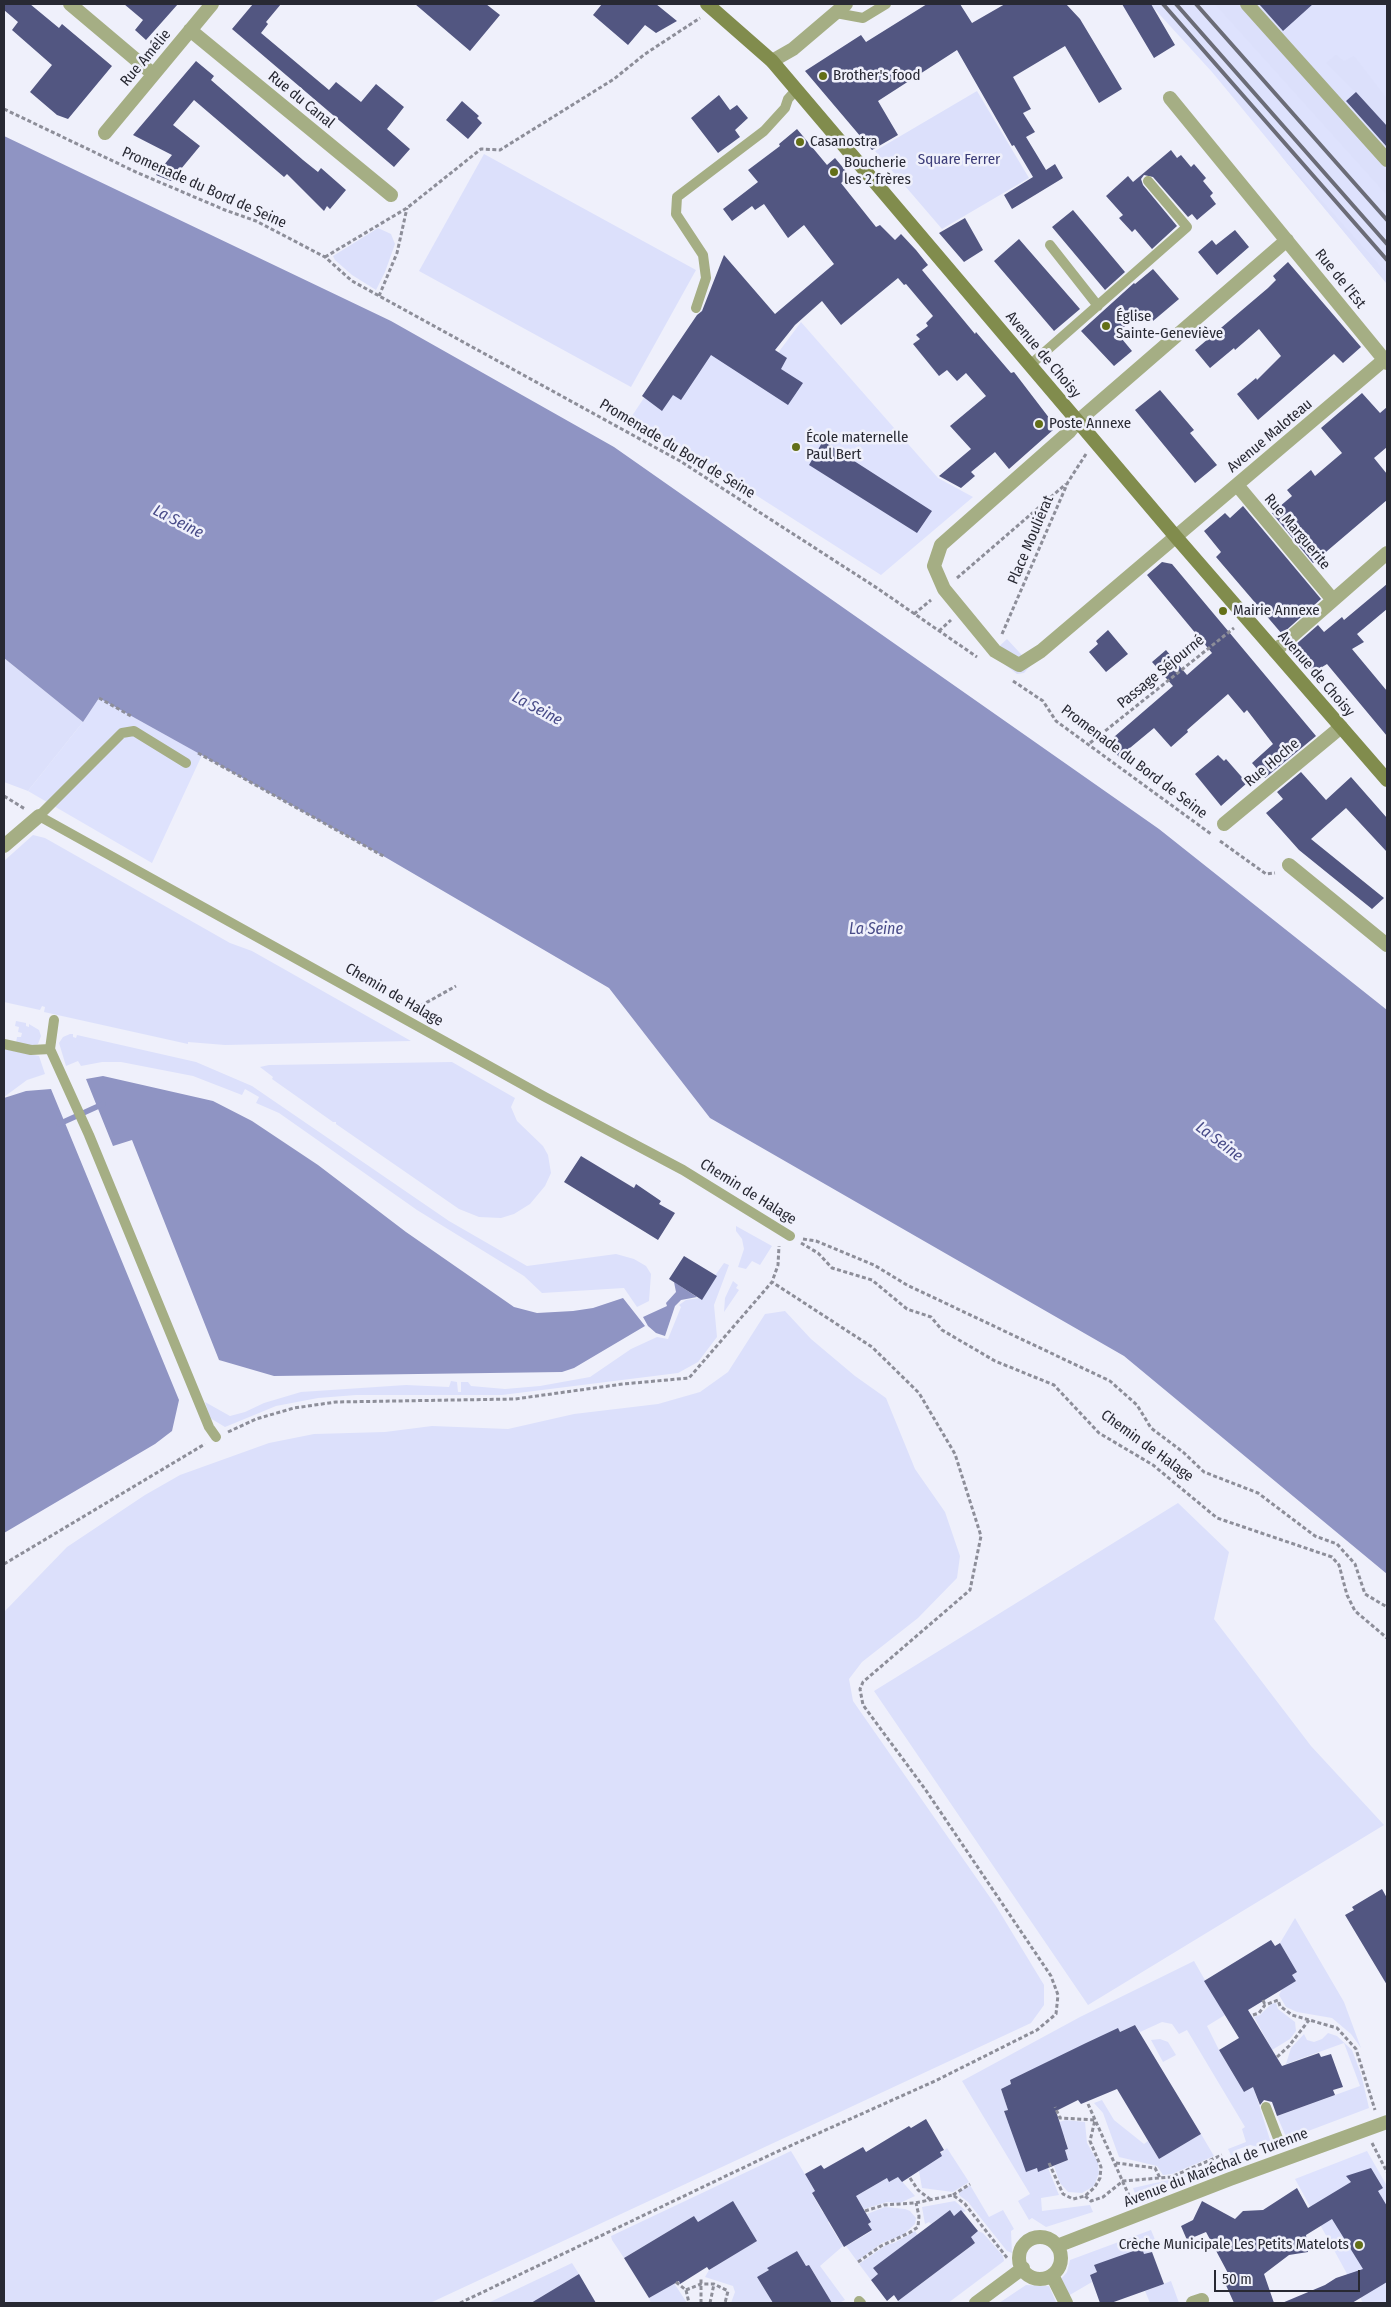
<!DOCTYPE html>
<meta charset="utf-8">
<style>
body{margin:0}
#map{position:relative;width:1391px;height:2307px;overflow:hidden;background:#eff0fb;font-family:"Fira Sans Condensed",sans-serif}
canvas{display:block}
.frame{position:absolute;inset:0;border:5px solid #282933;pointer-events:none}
.scale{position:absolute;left:1214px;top:2270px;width:146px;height:22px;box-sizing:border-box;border:2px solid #282933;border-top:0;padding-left:6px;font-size:15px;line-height:18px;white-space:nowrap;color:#282933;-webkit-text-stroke:4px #eff0fb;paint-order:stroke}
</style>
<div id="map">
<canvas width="1391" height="2307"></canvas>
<div class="frame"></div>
<div class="scale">50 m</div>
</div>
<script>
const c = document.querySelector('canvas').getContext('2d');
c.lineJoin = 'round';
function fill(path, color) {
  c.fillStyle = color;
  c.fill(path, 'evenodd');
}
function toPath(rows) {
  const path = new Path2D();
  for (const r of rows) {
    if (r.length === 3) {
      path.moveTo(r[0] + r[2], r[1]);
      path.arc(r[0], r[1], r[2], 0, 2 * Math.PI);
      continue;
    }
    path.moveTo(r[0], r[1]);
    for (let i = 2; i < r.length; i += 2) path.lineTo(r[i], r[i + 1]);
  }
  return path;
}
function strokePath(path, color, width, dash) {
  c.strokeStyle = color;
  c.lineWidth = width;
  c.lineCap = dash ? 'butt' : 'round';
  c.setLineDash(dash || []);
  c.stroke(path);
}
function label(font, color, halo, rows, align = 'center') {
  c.font = font + ' "Fira Sans Condensed",sans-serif';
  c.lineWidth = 5;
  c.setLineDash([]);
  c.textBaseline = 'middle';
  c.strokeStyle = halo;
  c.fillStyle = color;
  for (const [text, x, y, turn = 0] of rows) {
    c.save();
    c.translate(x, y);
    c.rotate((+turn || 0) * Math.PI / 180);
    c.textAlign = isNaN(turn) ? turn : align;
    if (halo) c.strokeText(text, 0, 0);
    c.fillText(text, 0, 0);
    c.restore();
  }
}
fill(toPath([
 [1150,4,1387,4,1387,284,1212,72],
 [801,322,938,478,973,497,881,575,632,416,686,334,769,365],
 [99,698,202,755,152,863,28,791,83,722],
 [1367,2151,1387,2186,1387,2303,1363,2303,1295,2179]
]), '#dee2fd');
fill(toPath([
 [1215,4,1238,4,1387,172,1387,195],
 [1336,55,1344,61,1354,56,1387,99,1387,126,1356,92,1326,63],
 [977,91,1029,178,942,229,875,151],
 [1277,151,1387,274,1387,284],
 [484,154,696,270,631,387,419,271],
 [378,228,391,234,395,244,385,272,376,290,352,275,335,260,333,256],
 [1007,639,1031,665,1024,673,1017,674,991,654],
 [4,658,83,722,28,791,4,782],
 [33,835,45,838,230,943,252,951,411,1041,225,1045,188,1042,188,1044,44,1012,45,1007,42,1006,40,1010,4,1002,4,861],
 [16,1021,26,1023,26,1026,29,1027,29,1024,39,1030,41,1036,38,1044,32,1046,16,1043,17,1037,21,1037,22,1033,18,1032,19,1027,15,1026],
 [70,1034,73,1034,73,1037,76,1038,77,1035,196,1062,252,1086,449,1221,527,1266,616,1254,634,1259,646,1266,651,1274,649,1301,637,1307,624,1288,542,1293,524,1276,417,1210,279,1113,256,1103,259,1097,245,1089,242,1095,193,1076,121,1062,102,1062,81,1066,78,1061,66,1066,59,1043,63,1037],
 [4,1049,39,1056,45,1074,27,1080,4,1097],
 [452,1062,515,1098,511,1107,517,1121,543,1146,548,1155,551,1173,545,1186,530,1204,514,1214,501,1218,479,1217,459,1209,336,1124,336,1122,333,1122,272,1079,273,1077,260,1067,269,1065],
 [736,1226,772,1246,760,1265,752,1261,746,1269,738,1267,744,1249,742,1239,736,1231],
 [724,1263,729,1265,714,1305,717,1337,698,1362,678,1373,502,1395,356,1395,318,1398,276,1406,225,1427,210,1418,205,1402,230,1416,245,1412,264,1403,301,1392,406,1385,449,1387,451,1381,457,1382,458,1392,461,1392,461,1382,468,1382,471,1386,505,1389,540,1386,590,1377,631,1349,657,1337,668,1339,681,1307,679,1305,686,1300,699,1298],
 [733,1281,738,1285,736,1288,739,1290,724,1312,725,1298],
 [785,1311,811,1339,855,1376,886,1398,915,1469,945,1512,960,1556,957,1578,918,1618,862,1662,849,1679,853,1701,996,1906,1044,1985,1044,2005,1031,2023,430,2303,4,2303,4,1612,67,1547,145,1495,180,1475,269,1443,314,1434,385,1432,432,1426,508,1429,574,1414,658,1404,700,1392,728,1372,765,1314],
 [1178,1503,1229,1552,1214,1619,1311,1746,1384,1825,1088,2005,874,1691],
 [1295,1918,1344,2002,1361,2048,1351,2034,1332,2018,1297,2012,1286,2007,1279,1995,1282,1989,1296,1981,1292,1975,1297,1972,1280,1943],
 [1194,1961,1225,2015,1207,2026,1219,2050,1244,2092,1258,2084,1255,2092,1271,2143,1258,2147,1250,2145,1236,2150,1237,2156,1232,2157,1228,2149,1246,2142,1242,2129,1245,2127,1187,2030,1179,2034,1172,2024,1162,2022,1140,2032,1135,2025,1120,2032,1118,2029,1010,2080,1011,2084,1001,2089,1008,2110,1004,2111,1008,2122,1012,2121,1038,2171,1048,2168,1059,2195,1041,2198,1042,2211,1090,2205,1093,2212,1046,2227,1032,2218,1029,2220,1018,2201,1030,2194,962,2081,1080,2017],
 [1276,2003,1278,2009,1295,2022,1296,2031,1290,2039,1272,2050,1254,2017,1260,2015,1271,2004],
 [1328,2033,1337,2036,1352,2050,1361,2074,1369,2108,1287,2139,1277,2116,1360,2086,1344,2043,1286,2064,1291,2048,1304,2034,1307,2040,1314,2042,1322,2039],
 [1160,2039,1168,2042,1176,2055,1163,2062,1151,2040],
 [1102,2100,1114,2120,1144,2144,1148,2141,1159,2159,1201,2134,1214,2156,1172,2174,1163,2175,1157,2166,1119,2157,1103,2113,1094,2103],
 [1066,2120,1085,2122,1087,2143,1098,2162,1099,2173,1094,2186,1082,2193,1068,2192,1060,2183,1054,2166,1068,2160,1065,2150,1068,2149,1065,2137,1061,2138,1059,2122],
 [947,2148,969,2182,953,2192,922,2188,919,2171],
 [791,2151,815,2191,812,2194,823,2213,828,2213,832,2219,828,2222,843,2246,820,2266,845,2300,839,2303,832,2303,809,2265,806,2266,797,2251,768,2268,769,2270,757,2277,773,2303,731,2303,735,2292,733,2286,705,2277,709,2270,756,2241,698,2222,694,2216,624,2258,612,2240,611,2236],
 [1214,2163,1216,2165,1136,2196,1133,2188,1173,2179],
 [898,2177,915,2196,900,2203,887,2202,864,2209,856,2196,887,2178,889,2182],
 [970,2185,989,2217,1003,2210,1014,2229,1011,2231,1012,2253,1007,2251,968,2202,959,2195,959,2192],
 [955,2201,966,2211,954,2216,950,2210,931,2224,929,2222,925,2224,922,2207],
 [885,2207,905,2209,910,2211,916,2218,915,2224,903,2235,882,2243,857,2261,846,2246,872,2231,868,2224,871,2222,867,2214],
 [1151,2230,1159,2249,1144,2254,1141,2247,1131,2251,1132,2255,1095,2265,1097,2272,1090,2275,1092,2282,1068,2296,1061,2279,1067,2272,1070,2260],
 [915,2231,919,2237,873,2268,878,2274,871,2280,859,2264,886,2245,894,2243],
 [978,2231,983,2233,1003,2256,1004,2261,948,2303,900,2303,898,2301,975,2243,971,2237],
 [572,2263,579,2274,531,2303,488,2303],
 [1171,2281,1179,2303,1150,2303,1145,2291],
 [674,2283,687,2303,651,2303,649,2298],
 [1026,2285,1049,2286,1056,2302,999,2303]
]), '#dce0fb');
fill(toPath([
 [4,136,391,321,614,447,1159,829,1387,1010,1387,1574,1124,1356,710,1118,609,988,385,857,99,698,83,722,4,658],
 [103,1076,213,1101,252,1121,318,1165,406,1232,514,1307,537,1313,573,1311,593,1308,623,1298,645,1326,574,1368,562,1372,274,1376,219,1360,132,1140,113,1146,86,1079],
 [51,1089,179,1400,172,1431,155,1444,4,1533,4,1098,26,1091],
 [674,1282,697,1297,681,1300,675,1306,665,1336,656,1333,648,1326,643,1317,667,1306,666,1303,676,1292]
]), '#8f94c3');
strokePath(toPath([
 [59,1124,103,1104]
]), '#8f94c3', 5.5);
fill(toPath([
 [4,4,30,4,59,28,62,24,112,66,68,119,57,115,30,92,52,65,12,30,18,22,4,10],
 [124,4,178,4,146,40,135,30,143,20],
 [253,4,281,4,266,22,268,24,261,33,329,90,336,82,361,102,376,84,404,107,387,129,410,149,394,167,232,29],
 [415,4,486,4,500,15,470,51],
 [602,4,656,4,677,21,656,33,645,25,628,45,593,15],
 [927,4,960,4,972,23,1005,4,1066,4,1080,19,1122,89,1099,103,1065,46,1013,77,1031,109,1023,113,1035,132,1026,137,1046,170,1055,164,1063,178,1012,209,1004,195,1033,177,1014,145,1012,146,957,50,878,101,898,135,872,150,805,71,861,35,866,42],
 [1122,4,1151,4,1175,45,1154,58],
 [1259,4,1313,4,1283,31],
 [196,61,214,76,211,80,303,160,318,172,321,168,346,190,330,209,327,206,324,211,287,174,284,177,194,100,173,125,200,146,171,181,156,175,172,155,133,135],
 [1356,92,1387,126,1387,147,1346,101],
 [719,95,730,110,737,105,748,118,735,130,740,137,718,153,691,118],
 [462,101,479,116,477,118,482,123,468,139,446,120],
 [797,129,827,165,835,158,850,176,841,183,876,227,880,225,895,240,901,234,916,250,928,265,922,270,975,334,976,332,1011,373,1014,372,1053,423,1053,430,1009,469,995,452,971,472,975,476,961,488,939,476,971,449,950,426,986,396,966,373,957,381,947,370,939,376,913,344,920,339,916,335,928,326,926,323,933,316,906,284,904,285,898,278,841,325,822,301,795,325,775,350,787,358,781,369,803,383,788,405,711,355,681,400,673,395,662,411,642,396,697,315,702,311,724,255,775,314,834,264,804,225,788,238,764,204,755,210,752,206,732,221,723,209,758,182,748,170,780,146,779,144],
 [1171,150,1177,158,1181,155,1191,167,1194,164,1206,178,1203,181,1213,193,1210,196,1216,204,1197,220,1192,214,1188,217,1153,177,1144,175,1141,179,1143,185,1177,226,1152,249,1135,229,1132,232,1119,218,1123,215,1106,196,1128,176,1133,182],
 [1073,210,1125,272,1105,290,1052,227],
 [965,218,983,250,964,262,939,233],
 [1235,230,1249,247,1217,275,1198,252,1212,240,1216,245],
 [1019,239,1080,309,1054,331,994,261],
 [1288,262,1361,347,1343,363,1334,354,1258,420,1237,394,1256,378,1257,380,1281,356,1259,329,1235,350,1234,348,1210,368,1195,350,1268,288,1276,280,1273,276],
 [1153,269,1179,299,1153,321,1144,310,1117,333,1132,351,1114,366,1081,331,1134,283,1135,284],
 [1160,390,1194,430,1190,433,1217,465,1195,483,1135,410],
 [1362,393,1380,413,1387,407,1387,447,1374,458,1387,474,1387,500,1313,563,1272,513,1292,496,1287,490,1311,470,1315,476,1342,453,1321,428],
 [823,441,932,511,917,533,809,465],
 [1243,506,1321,599,1282,634,1216,557,1221,552,1204,531,1225,513,1230,518],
 [1162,562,1172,564,1316,736,1265,778,1252,763,1273,744,1247,710,1244,713,1228,694,1187,730,1188,732,1171,747,1154,728,1119,757,1107,743,1173,686,1152,662,1166,650,1187,675,1212,653,1147,575],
 [1387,584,1387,609,1357,634,1364,642,1352,649,1387,691,1387,736,1327,664,1314,672,1293,647,1318,625,1324,632,1342,617,1344,620],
 [1108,630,1128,654,1106,672,1089,652,1098,644,1096,641],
 [1218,755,1224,761,1226,759,1247,783,1221,806,1195,774],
 [1301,772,1326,800,1351,777,1387,818,1387,852,1346,808,1311,839,1384,898,1372,909,1299,850,1266,813,1283,799,1277,792],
 [581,1156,634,1188,636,1184,661,1201,659,1204,675,1213,658,1240,564,1182],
 [684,1256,717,1276,702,1300,669,1279],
 [1382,1889,1387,1898,1387,1985,1345,1915,1354,1910,1352,1907],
 [1271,1940,1275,1946,1280,1943,1297,1972,1292,1975,1296,1981,1248,2010,1282,2066,1319,2053,1321,2057,1331,2054,1343,2087,1333,2090,1335,2095,1277,2116,1272,2102,1264,2100,1260,2105,1253,2087,1244,2092,1219,2050,1239,2038,1204,1981],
 [1135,2025,1201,2134,1159,2159,1117,2089,1081,2104,1078,2100,1056,2111,1068,2149,1065,2150,1068,2160,1038,2172,1037,2168,1026,2172,1004,2111,1008,2110,1001,2089,1011,2084,1010,2080,1086,2043,1118,2028,1120,2032],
 [926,2119,944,2150,940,2152,942,2156,902,2182,898,2177,889,2182,887,2178,856,2196,871,2222,868,2224,872,2230,844,2247,812,2193,815,2191,805,2174,821,2165,824,2169,863,2147,866,2152,909,2126,911,2128],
 [1371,2168,1383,2188,1378,2191,1387,2206,1387,2282,1352,2303,1282,2303,1325,2285,1336,2278,1363,2269,1332,2219,1306,2235,1308,2252,1289,2255,1264,2274,1274,2303,1234,2303,1225,2283,1229,2275,1206,2232,1187,2240,1181,2226,1193,2220,1202,2201,1235,2219,1243,2211,1263,2210,1297,2188,1308,2208,1351,2182,1346,2176],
 [733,2201,757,2241,709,2270,707,2267,680,2284,679,2281,649,2298,624,2258,694,2216,698,2222],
 [950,2210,954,2216,961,2210,978,2231,971,2237,975,2243,898,2301,894,2295,887,2301,871,2280,878,2274,873,2268],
 [1142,2248,1144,2254,1152,2252,1164,2284,1111,2303,1100,2303,1090,2275,1097,2272,1094,2265],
 [797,2251,806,2266,809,2265,832,2303,773,2303,757,2277,769,2270,767,2268],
 [579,2274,596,2303,531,2303]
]), '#525681');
strokePath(toPath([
 [4,109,138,173,225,210,256,221,325,257,352,281,680,461,877,588,977,657],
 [325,257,407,208,481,149,500,150,614,79,645,54,700,18],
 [379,296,397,253,407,208],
 [957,578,1066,484],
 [914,614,931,600],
 [939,631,951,620],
 [1002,634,1068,482,1086,454],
 [1013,681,1043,701,1056,721,1211,834],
 [99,698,131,716],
 [1090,743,1234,628],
 [198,753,385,857],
 [4,796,25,809],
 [1220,841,1266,874,1275,873],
 [415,1009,456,986],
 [803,1239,816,1241,874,1265,907,1285,1110,1381,1137,1405,1151,1428,1183,1452,1204,1472,1258,1493,1315,1536,1337,1544,1355,1564,1365,1594,1387,1607],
 [801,1243,818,1253,832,1268,872,1280,907,1309,931,1317,942,1330,995,1361,1054,1385,1099,1433,1153,1465,1217,1518,1332,1557,1339,1565,1347,1595,1355,1611,1387,1638],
 [228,1432,256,1419,294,1408,336,1402,515,1399,623,1384,689,1378,772,1282,778,1265,779,1246],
 [4,1564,205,1444],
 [1263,2000,1265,2005],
 [1253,2015,1259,2013,1265,2005,1278,2000,1280,2006,1292,2015,1337,2028,1356,2049,1375,2110],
 [1277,2057,1289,2046,1309,2020],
 [1088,2104,1131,2200],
 [1372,2143,1387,2172],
 [1049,2163,1063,2194,1073,2199,1085,2196,1095,2187,1100,2178,1101,2167,1090,2141,1095,2120,1060,2118,1055,2107],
 [1116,2163,1155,2168,1160,2178],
 [910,2178,918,2190,931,2200],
 [953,2195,970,2184],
 [1085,2196,1091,2201,1103,2197,1123,2181,1171,2177,1222,2155],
 [865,2211,884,2205,915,2203,953,2195,965,2204,1008,2259],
 [858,2262,881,2246,909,2233,918,2227,919,2216,916,2203],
 [676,2282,686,2290,689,2303],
 [686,2290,701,2284,714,2284,728,2291,725,2303],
 [460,2303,772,2154,935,2081,1037,2030,1056,2014,1058,1995,1051,1976,925,1789,863,1705,860,1689,863,1682,970,1590,981,1536,955,1454,919,1393,872,1347,772,1282],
 [701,2303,701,2278],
 [710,2303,714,2284]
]), '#8d8e99', 3, [4, 2.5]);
strokePath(toPath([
 [836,13,863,18,886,4],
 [1050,245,1098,306],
 [696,308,706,278,703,255,676,214,677,197,764,131,785,108,788,99,796,90],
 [1030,365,1187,227,1148,181],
 [186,763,134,731,122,733,39,816,545,1097,683,1170,790,1236],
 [54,1020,50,1049,89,1135,209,1427,216,1437],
 [4,1044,31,1050,50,1049],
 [1266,2107,1279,2141],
 [859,2301,861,2303]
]), '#a5ae84', 10);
strokePath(toPath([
 [1193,2303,1202,2300]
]), '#a5ae84', 14);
strokePath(toPath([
 [70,4,153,74],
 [1247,4,1387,160],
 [190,30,391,195],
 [772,61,793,49,846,4],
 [1170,98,1387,363],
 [105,133,212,4],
 [1287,240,1078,421,1069,432,941,545,934,566,944,589,995,651,1019,665,1041,651,1385,359],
 [1237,485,1333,600],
 [1275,651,1387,553],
 [1224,824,1341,727],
 [4,846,39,816],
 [1289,865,1387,945],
 [1040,2258,21],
 [1057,2246,1230,2179,1387,2122],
 [1052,2275,1066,2303],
 [976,2303,1023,2268]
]), '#a5ae84', 14);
strokePath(toPath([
 [707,4,772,61,1176,537,1387,780]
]), '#818c4d', 14);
strokePath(toPath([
 [1163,4,1387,260],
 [1176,4,1387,244],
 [1196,4,1387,220]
]), '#6b6c77', 4);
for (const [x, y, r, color] of [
 [823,76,5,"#636f18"],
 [800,142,5,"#636f18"],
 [834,172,5,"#636f18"],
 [1106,326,5,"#636f18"],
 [1039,424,5,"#636f18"],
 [796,447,5,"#636f18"],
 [1223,611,5,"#636f18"],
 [1359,2245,5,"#636f18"]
]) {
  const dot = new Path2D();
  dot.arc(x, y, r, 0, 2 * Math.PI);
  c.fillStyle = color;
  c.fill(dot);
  strokePath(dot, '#eff0fb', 2);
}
label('15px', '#282933', '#eff0fb', [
 ["Rue Amélie",146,58,-50],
 ["Rue du Canal",301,100,39],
 ["Promenade du Bord de Seine",204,188,24],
 ["Rue de l'Est",1340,279,51],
 ["Avenue de Choisy",1043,355,50],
 ["Avenue Maloteau",1270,436,-40],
 ["Promenade du Bord de Seine",677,449,31],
 ["Rue Marguerite",1297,532,50],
 ["Place Mouliérat",1031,540,-67],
 ["Passage Séjourné",1161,672,-39],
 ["Avenue de Choisy",1316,674,49],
 ["Promenade du Bord de Seine",1134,762,37],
 ["Rue Hoche",1272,763,-40],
 ["Chemin de Halage",394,995,30],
 ["Chemin de Halage",748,1192,32],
 ["Chemin de Halage",1147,1446,36],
 ["Avenue du Maréchal de Turenne",1216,2168,-21]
]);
label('15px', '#282933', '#eff0fb', [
 ["Brother's food",833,76],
 ["Casanostra",810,142],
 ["Boucherie",844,163],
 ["les 2 frères",844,180],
 ["Église",1116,317],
 ["Sainte-Geneviève",1116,334],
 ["Poste Annexe",1049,424],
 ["École maternelle",806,438],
 ["Paul Bert",806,455],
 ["Mairie Annexe",1233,611],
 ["Crèche Municipale Les Petits Matelots",1349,2245,"right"]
], 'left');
label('15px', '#3b3c78', '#eff0fb', [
 ["Square Ferrer",959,160]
]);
label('italic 16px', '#484b88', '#eff0fb', [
 ["La Seine",178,522,27],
 ["La Seine",537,709,28],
 ["La Seine",876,930],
 ["La Seine",1219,1142,37]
]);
</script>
